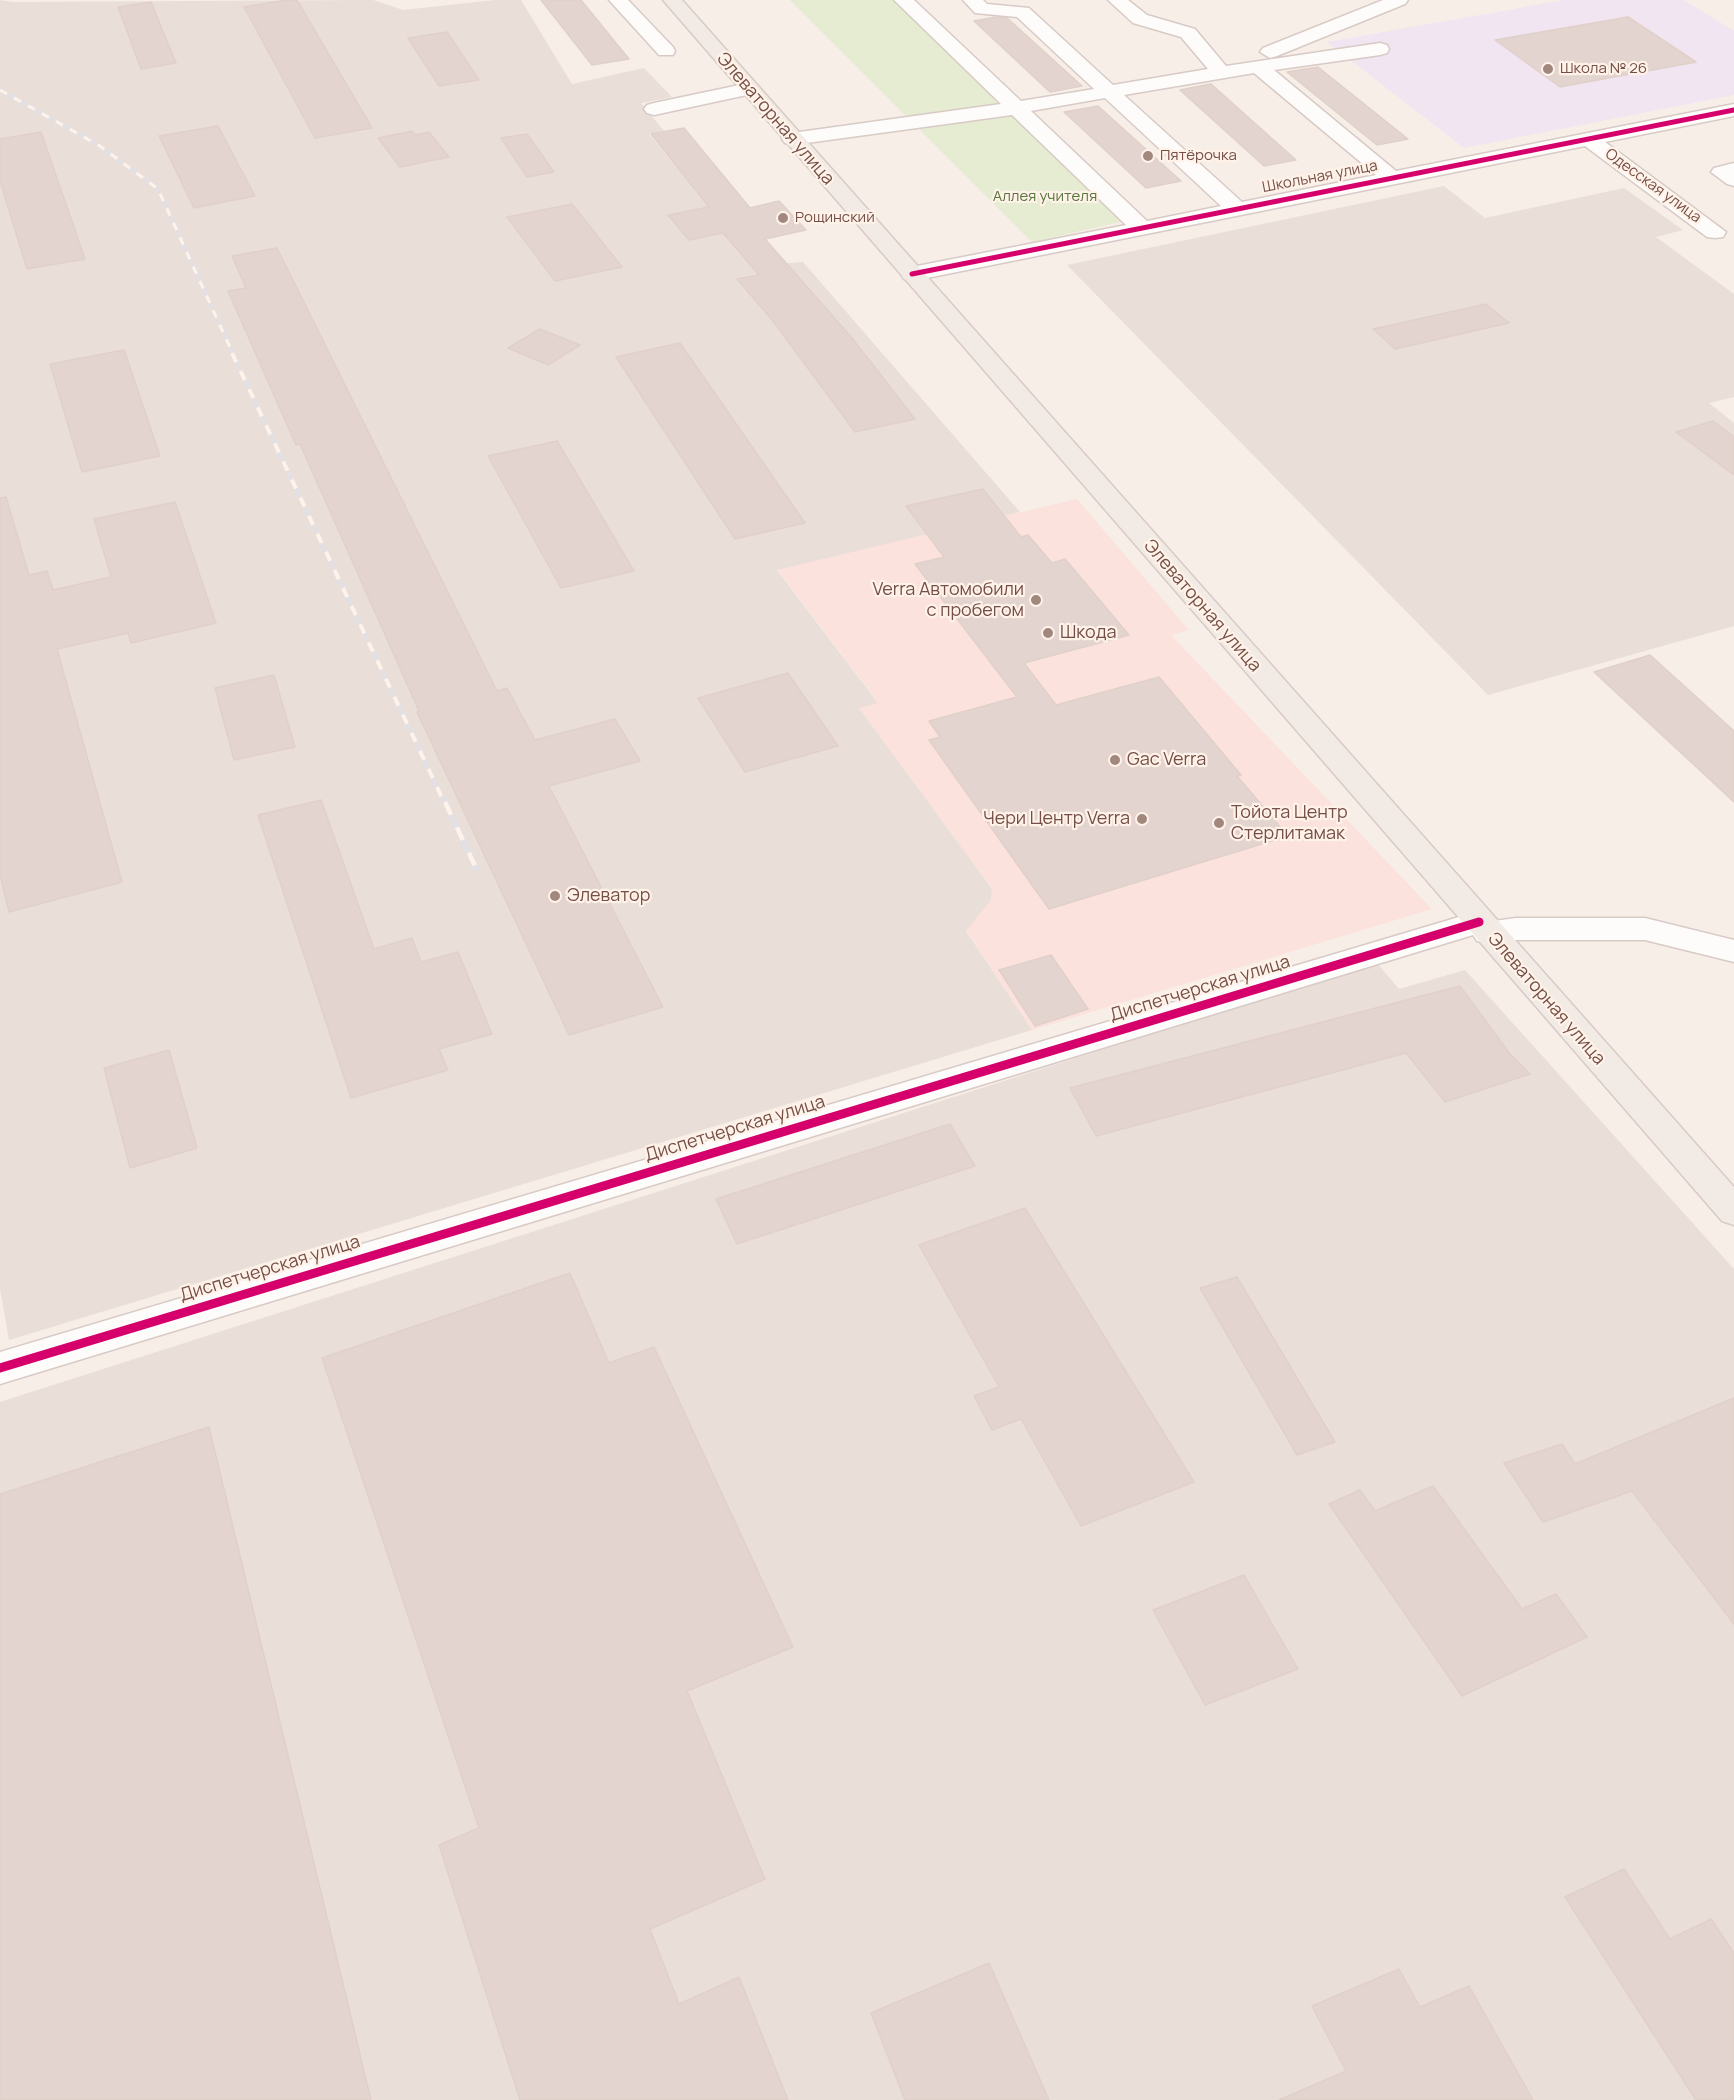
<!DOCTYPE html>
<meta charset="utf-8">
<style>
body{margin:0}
canvas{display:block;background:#f7eee7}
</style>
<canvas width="1734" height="2100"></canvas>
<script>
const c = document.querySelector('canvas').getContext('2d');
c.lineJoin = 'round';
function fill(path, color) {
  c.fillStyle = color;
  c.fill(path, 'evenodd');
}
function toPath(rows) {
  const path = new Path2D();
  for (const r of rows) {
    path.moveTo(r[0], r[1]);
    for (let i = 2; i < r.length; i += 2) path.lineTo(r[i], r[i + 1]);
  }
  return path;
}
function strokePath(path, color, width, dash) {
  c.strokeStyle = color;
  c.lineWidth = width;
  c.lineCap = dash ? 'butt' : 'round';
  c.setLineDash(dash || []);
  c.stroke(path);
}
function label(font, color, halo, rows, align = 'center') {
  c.font = font + ' Manrope,sans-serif';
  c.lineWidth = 4.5;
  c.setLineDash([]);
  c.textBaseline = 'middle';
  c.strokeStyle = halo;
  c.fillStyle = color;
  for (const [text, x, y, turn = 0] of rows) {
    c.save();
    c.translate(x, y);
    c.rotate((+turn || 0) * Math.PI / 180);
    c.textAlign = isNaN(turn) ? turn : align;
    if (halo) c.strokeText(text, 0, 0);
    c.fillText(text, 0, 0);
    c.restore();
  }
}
fill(toPath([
 [1077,499,1189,630,1171,635,1432,909,1032,1030,966,930,991,900,992,889,859,708,878,702,777,569]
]), '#fbe2dd');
fill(toPath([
 [0,0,12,2,373,0,403,10,495,0,521,0,572,84,644,68,672,97,641,103,664,131,649,134,686,179,700,177,776,264,803,262,1020,512,777,570,878,703,859,708,992,889,991,900,966,931,1032,1030,9,1340,0,1289],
 [1444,186,1485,218,1624,188,1683,230,1656,237,1734,294,1734,397,1709,403,1734,423,1734,626,1488,695,1067,265],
 [1376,962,1399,989,1465,970,1734,1269,1734,2100,0,2100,0,1402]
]), '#eaded8');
fill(toPath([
 [1565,0,1684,0,1734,31,1734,95,1464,148,1327,42]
]), '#f0e5f1');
fill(toPath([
 [790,0,895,0,1129,220,1032,242]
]), '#e6ecd1');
const building = toPath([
 [286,0,297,0,372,128,315,138,244,7,286,0],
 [541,0,581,0,629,59,592,65,541,0],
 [151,2,176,63,141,69,118,7,151,2],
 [996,17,1007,18,1082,86,1050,92,974,21,996,17],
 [1628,17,1696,62,1560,87,1495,40,1628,17],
 [447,32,479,80,439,86,408,38,447,32],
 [1318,67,1408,139,1377,145,1287,72,1318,67],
 [1211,84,1296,160,1264,166,1180,90,1211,84],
 [1098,106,1181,181,1146,188,1064,112,1098,106],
 [218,126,255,196,194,208,159,136,218,126],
 [684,128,750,208,779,201,806,230,765,239,852,338,915,419,855,432,773,321,737,279,759,275,723,233,689,240,668,215,709,207,651,134,684,128],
 [412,131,415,135,429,132,449,157,400,167,378,138,412,131],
 [41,132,85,259,27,269,0,181,0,139,41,132],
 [527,134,554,172,527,177,501,138,527,134],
 [572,204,622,267,555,281,507,217,572,204],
 [277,248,497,691,507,688,535,740,615,719,640,761,549,786,663,1007,569,1035,417,712,419,711,300,444,296,445,228,291,246,288,232,256,277,248],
 [1486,304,1509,323,1395,349,1373,329,1486,304],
 [540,329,580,345,548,365,508,348,540,329],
 [680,343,805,523,735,539,616,357,680,343],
 [124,350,160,456,82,472,50,364,124,350],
 [1713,421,1734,437,1734,475,1676,432,1713,421],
 [557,441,634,571,561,588,488,456,557,441],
 [983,489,1021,537,1028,535,1052,563,1065,559,1129,635,1024,663,1056,705,1159,677,1241,775,1237,776,1288,836,1049,909,929,740,940,737,929,721,1017,697,915,564,944,557,906,506,983,489],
 [6,497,29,575,47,571,53,590,111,577,94,519,175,502,216,623,131,643,128,633,57,649,122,882,9,912,0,874,0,498,6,497],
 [1650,655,1734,731,1734,802,1594,672,1650,655],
 [788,673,838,746,745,772,698,698,788,673],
 [274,675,295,747,234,760,215,688,274,675],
 [321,800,374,949,412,938,421,962,458,952,492,1034,439,1049,448,1070,351,1098,258,815,321,800],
 [1051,955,1088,1009,1035,1026,999,970,1051,955],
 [1460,986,1510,1054,1530,1074,1445,1102,1406,1053,1096,1136,1070,1088,1460,986],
 [169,1050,197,1148,130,1168,104,1068,169,1050],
 [950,1124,975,1166,737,1244,716,1199,950,1124],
 [1025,1208,1194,1482,1081,1526,1021,1419,992,1430,974,1396,999,1387,919,1245,1025,1208],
 [570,1273,609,1363,654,1347,793,1647,687,1691,765,1879,650,1929,679,2004,739,1977,788,2100,520,2100,439,1845,479,1828,322,1358,570,1273],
 [1237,1277,1335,1442,1297,1455,1200,1288,1237,1277],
 [1734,1398,1734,1624,1632,1491,1543,1522,1504,1463,1562,1444,1575,1464,1734,1398],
 [209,1427,371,2100,0,2100,0,1494,209,1427],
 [1433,1486,1522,1609,1556,1594,1587,1637,1462,1696,1329,1504,1360,1490,1375,1511,1433,1486],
 [1244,1575,1298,1669,1205,1705,1153,1610,1244,1575],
 [1624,1869,1670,1939,1711,1919,1734,1953,1734,2100,1696,2100,1565,1897,1624,1869],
 [989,1963,1049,2100,905,2100,871,2013,989,1963],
 [1399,1969,1420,2007,1469,1986,1533,2100,1279,2100,1346,2071,1312,2006,1399,1969]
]);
fill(building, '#e3d4cf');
strokePath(building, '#e0d0c9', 1.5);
const minor = toPath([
 [609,0,628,0,673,47,675,51,673,55,659,55,609,0],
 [894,0,914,0,1021,101,1094,89,1017,17,975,13,963,0,983,0,987,4,1029,8,1113,85,1208,69,1181,37,1133,23,1108,0,1128,0,1147,15,1195,29,1226,66,1380,43,1387,45,1389,49,1387,53,1380,55,1274,70,1396,171,1734,104,1734,116,1605,142,1726,232,1723,237,1715,238,1707,237,1585,146,912,281,904,279,901,274,904,269,912,267,1126,225,1012,115,792,145,785,143,782,139,785,135,792,133,1001,104,894,0],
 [1254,73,1376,175,1242,202,1124,95,1254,73],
 [1105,98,1221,206,1147,221,1031,111,1105,98],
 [1383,0,1408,0,1405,4,1277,56,1270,58,1260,52,1263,48,1383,0],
 [749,83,756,85,759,89,756,93,654,115,647,113,644,109,647,105,654,103,749,83],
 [1734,163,1734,186,1727,184,1711,172,1714,168,1734,163],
 [1479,911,1490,914,1494,921,1516,918,1645,918,1734,940,1734,962,1645,940,1516,940,1488,944,1477,941,1473,935,0,1384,0,1352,1479,911]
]);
const major = toPath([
 [663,0,682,0,1734,1187,1734,1225,1722,1221,663,0]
]);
strokePath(minor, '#d8cac5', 3);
strokePath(major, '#d8cbc7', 3);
fill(minor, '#fefcfb');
fill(major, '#f2eae4');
const railFar2 = toPath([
 [0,90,100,146,158,189,233,354]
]);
const railFar1 = toPath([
 [232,353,445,804]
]);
const rail = toPath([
 [445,802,476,868]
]);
strokePath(railFar2, '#e3e0e4', 4.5);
strokePath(railFar1, '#e3e0e4', 5);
strokePath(rail, '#e3e0e4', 7);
strokePath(railFar2, '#fff2e8', 3, [8]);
strokePath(railFar1, '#fff2e8', 4, [10]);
strokePath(rail, '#fff2e8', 4.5, [14]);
strokePath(toPath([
 [912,274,1734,110]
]), '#d6006c', 5);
strokePath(toPath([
 [0,1368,1479,922]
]), '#d6006c', 9);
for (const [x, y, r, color] of [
 [1548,69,6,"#a2877f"],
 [1148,156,6,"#a2877f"],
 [783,218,6,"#a2877f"],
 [1036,600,6,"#a2877f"],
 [1048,633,6,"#a2877f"],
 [1115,760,6,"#a2877f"],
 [1142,819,6,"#a2877f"],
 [1219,823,6,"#a2877f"],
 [555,896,6,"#a2877f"]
]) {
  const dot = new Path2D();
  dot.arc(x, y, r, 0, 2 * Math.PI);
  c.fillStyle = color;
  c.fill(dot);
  strokePath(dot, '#fff2e8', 2);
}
label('15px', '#754f47', '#fff2e8', [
 ["Школа № 26",1560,69],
 ["Пятёрочка",1160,156],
 ["Рощинский",795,218]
], 'left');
label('15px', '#754f47', '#fff2e8', [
 ["Школьная улица",1320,177,-11],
 ["Одесская улица",1653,186,36]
]);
label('15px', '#58763c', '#fff2e8', [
 ["Аллея учителя",1045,197]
]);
label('18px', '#754f47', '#fff2e8', [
 ["Элеваторная улица",775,119,49],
 ["Элеваторная улица",1202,606,49],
 ["Диспетчерская улица",1200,989,-17],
 ["Элеваторная улица",1546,999,49],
 ["Диспетчерская улица",735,1129,-17],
 ["Диспетчерская улица",270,1269,-17]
]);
label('18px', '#754f47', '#fff2e8', [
 ["Verra Автомобили",1024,590,"right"],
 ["с пробегом",1024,611,"right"],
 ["Шкода",1060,633],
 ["Gac Verra",1127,760],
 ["Тойота Центр",1231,813],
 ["Стерлитамак",1231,834],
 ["Чери Центр Verra",1130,819,"right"],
 ["Элеватор",567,896]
], 'left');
</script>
